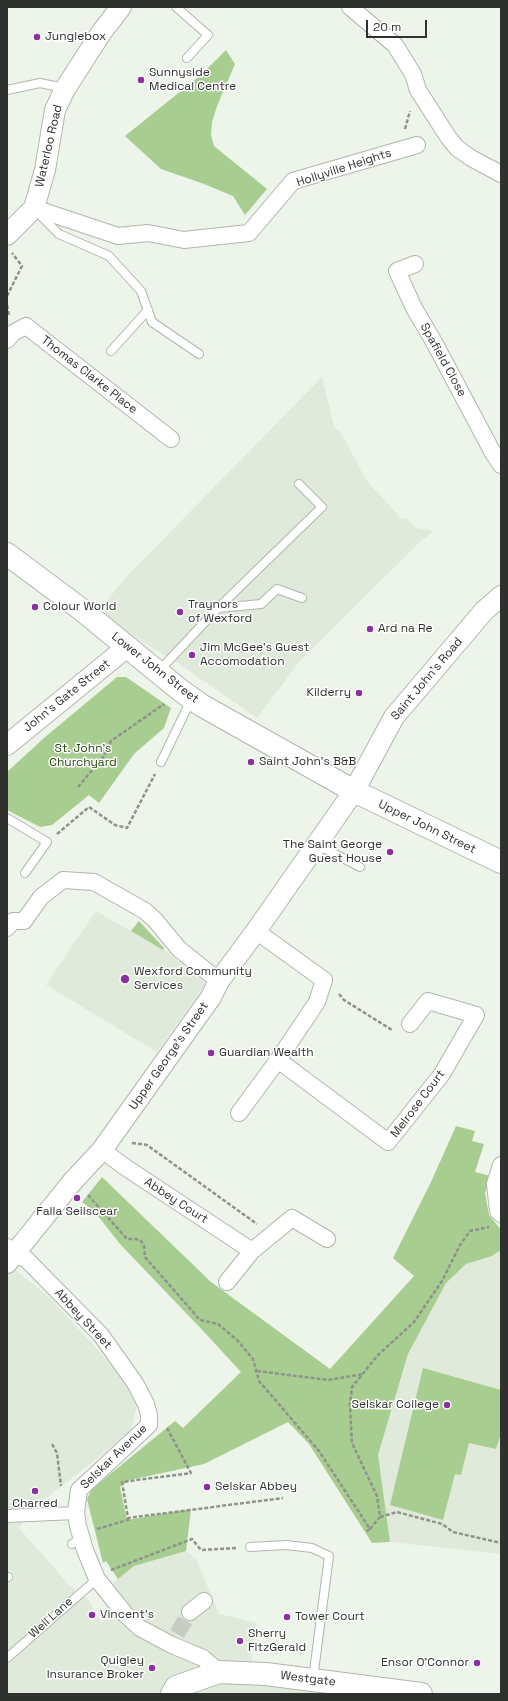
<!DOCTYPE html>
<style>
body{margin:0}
#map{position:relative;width:508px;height:1701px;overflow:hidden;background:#edf4ea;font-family:"Space Grotesk",sans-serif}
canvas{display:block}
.frame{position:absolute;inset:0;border:8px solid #2e312d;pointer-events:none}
.scale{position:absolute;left:366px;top:20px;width:61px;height:18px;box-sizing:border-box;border:2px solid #2e312d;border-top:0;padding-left:5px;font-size:12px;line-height:14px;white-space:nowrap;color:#2e312d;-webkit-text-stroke:3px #fff;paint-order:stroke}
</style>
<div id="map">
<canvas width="508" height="1701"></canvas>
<div class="frame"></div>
<div class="scale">20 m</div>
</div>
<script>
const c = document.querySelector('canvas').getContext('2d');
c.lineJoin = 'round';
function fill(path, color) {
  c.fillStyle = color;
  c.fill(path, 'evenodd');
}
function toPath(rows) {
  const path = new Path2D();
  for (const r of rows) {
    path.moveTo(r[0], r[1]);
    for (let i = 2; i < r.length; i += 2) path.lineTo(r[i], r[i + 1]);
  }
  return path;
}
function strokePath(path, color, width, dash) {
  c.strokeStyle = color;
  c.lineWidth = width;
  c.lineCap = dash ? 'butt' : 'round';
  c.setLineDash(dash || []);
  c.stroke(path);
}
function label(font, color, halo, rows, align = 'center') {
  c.font = font + ' "Space Grotesk",sans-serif';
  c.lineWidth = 3;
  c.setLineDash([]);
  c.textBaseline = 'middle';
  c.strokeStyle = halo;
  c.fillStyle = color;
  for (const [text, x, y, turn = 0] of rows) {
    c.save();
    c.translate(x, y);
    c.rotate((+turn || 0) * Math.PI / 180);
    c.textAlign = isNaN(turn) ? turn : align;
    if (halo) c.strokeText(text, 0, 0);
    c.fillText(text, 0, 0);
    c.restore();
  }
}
fill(toPath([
 [322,377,334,426,342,434,366,480,402,519,405,517,416,528,434,531,420,542,300,661,257,718,181,665,133,636,110,619,101,608,128,575],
 [96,911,167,952,206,983,157,1052,46,985],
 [499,1251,501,1252,501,1554,390,1542,378,1455,408,1354,446,1283,466,1264,492,1256],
 [7,1263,50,1298,118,1372,137,1405,131,1430,103,1454,41,1502,19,1528,69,1585,87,1598,102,1623,114,1582,134,1566,186,1551,196,1559,219,1614,257,1623,251,1650,254,1683,333,1694,7,1694]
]), '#e0eada');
fill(toPath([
 [226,50,235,64,217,106,212,122,211,135,214,146,267,189,245,215,233,196,204,184,161,169,125,136,202,74],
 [117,677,126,677,171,708,164,728,134,754,99,803,89,795,52,825,40,827,7,810,7,772,44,738],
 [139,921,164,948,163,950,131,931],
 [456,1126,475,1131,472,1141,484,1144,475,1172,491,1176,485,1193,489,1215,501,1230,501,1252,499,1251,492,1256,466,1264,446,1283,408,1354,378,1455,390,1542,372,1543,309,1444,288,1422,204,1464,130,1480,120,1487,127,1520,191,1509,186,1551,134,1566,118,1579,106,1561,103,1563,87,1499,92,1489,175,1421,183,1428,241,1372,207,1335,120,1244,94,1211,82,1202,102,1177,211,1282,330,1369,414,1276,393,1258,431,1182],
 [423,1368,501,1390,501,1433,496,1449,469,1443,461,1475,455,1474,443,1520,390,1505]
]), '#a8cd90');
strokePath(toPath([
 [177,1634,190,1612]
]), '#c7cdc4', 16, [16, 8]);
const service = toPath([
 [176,7,208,35,187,58],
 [7,90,40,83,64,88],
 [38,213,59,234,109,256,141,291,152,322,199,354],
 [111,351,148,310],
 [218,608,261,604,277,589,302,598],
 [158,672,218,608,322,507,299,484],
 [161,762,191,700],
 [7,818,47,842,25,873],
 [316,844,360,867],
 [72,1544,81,1538],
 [250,1547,286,1545,312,1548,329,1556,313,1679],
 [7,1577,8,1577],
 [7,1658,97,1579]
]);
const pedestrian = toPath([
 [7,1516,76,1513]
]);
const minor = toPath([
 [350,7,395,45,413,74,418,90,448,137,457,148,471,158,501,174],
 [34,208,118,236,148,233,184,240,249,233,293,181,417,145],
 [415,264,397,271,414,308,434,342,493,453,501,465],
 [7,340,13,333,26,326,171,439],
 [7,928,13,921,24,921,41,897,63,880,94,882,145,911,155,920,179,949,219,981],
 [256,931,324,980,317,1002,278,1060,388,1142,442,1074,476,1015,428,1001,410,1024],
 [239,1113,278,1060],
 [102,1150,125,1167,252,1251,292,1218,327,1239],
 [501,1165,495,1184,498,1211,501,1214],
 [7,1247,14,1254,26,1259,101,1335,135,1383,146,1404,149,1415,149,1425,79,1490,76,1513,78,1526,85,1550,97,1579,126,1615,140,1628,172,1645,203,1658,219,1672],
 [227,1282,252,1251],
 [190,1612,204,1601]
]);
const tertiary = toPath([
 [7,235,34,208,45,170,55,110,65,89,101,33,121,7],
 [7,745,127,647],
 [7,1263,73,1181,102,1150,211,997,219,981,256,931,354,791,394,717,484,611,501,596]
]);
const secondary = toPath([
 [7,554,82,610,180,690,201,705,354,791,501,862],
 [172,1694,176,1687,219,1672,266,1674,421,1694]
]);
strokePath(service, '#b0b6ad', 10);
strokePath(pedestrian, '#b0b6ad', 14);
strokePath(minor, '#b0b6ad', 18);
strokePath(tertiary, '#b0b6ad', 22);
strokePath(secondary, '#b0b6ad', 24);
strokePath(toPath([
 [405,129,410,111],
 [7,296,22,266,12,253],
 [7,305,9,315],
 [78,787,104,756,111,741,164,704],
 [57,834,89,807,115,825,127,828,155,774],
 [339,994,344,1000,392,1030],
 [132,1143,147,1145,257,1224],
 [88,1195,127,1239,136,1239,141,1241,144,1246,145,1257,200,1320,218,1324,237,1340,253,1359,259,1381,319,1451,370,1529,365,1532],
 [257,1371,328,1380,363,1374],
 [167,1428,191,1473,122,1482,128,1518,283,1498],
 [52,1444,57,1453,61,1486],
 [380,1517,397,1512,442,1524,453,1532,501,1543],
 [97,1529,131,1519],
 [370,1529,380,1517,377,1496,352,1443,350,1405,352,1387,378,1355,414,1322,442,1281,460,1245,470,1231,489,1227],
 [111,1570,192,1539,201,1550,237,1548]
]), '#8e938c', 2.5, [4, 2]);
strokePath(service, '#fff', 8);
strokePath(pedestrian, '#fff', 12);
strokePath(minor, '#fff', 16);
strokePath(tertiary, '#fff', 20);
strokePath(secondary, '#fff', 22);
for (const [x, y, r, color] of [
 [37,37,4,"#89319e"],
 [141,80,4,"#89319e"],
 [35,607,4,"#89319e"],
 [180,612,4,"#89319e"],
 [370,629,4,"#89319e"],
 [192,655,4,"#89319e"],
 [359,693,4,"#89319e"],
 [251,762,4,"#89319e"],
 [390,852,4,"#89319e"],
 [125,979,5,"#89319e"],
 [211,1053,4,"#89319e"],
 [77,1198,4,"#89319e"],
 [447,1405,4,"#89319e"],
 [207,1487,4,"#89319e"],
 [35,1491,4,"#89319e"],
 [92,1615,4,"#89319e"],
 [287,1617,4,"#89319e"],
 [240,1641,4,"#89319e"],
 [477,1663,4,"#89319e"],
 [152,1668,4,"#89319e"]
]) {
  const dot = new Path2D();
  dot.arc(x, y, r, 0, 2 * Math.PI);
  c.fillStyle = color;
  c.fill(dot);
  strokePath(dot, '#fff', 1.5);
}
label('12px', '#2e312d', '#fff', [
 ["Junglebox",45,37],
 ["Sunnyside",149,73],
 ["Medical Centre",149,87],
 ["Traynors",188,605],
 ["of Wexford",188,619],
 ["Colour World",43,607],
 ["Ard na Re",378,629],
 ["Jim McGee's Guest",200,648],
 ["Accomodation",200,662],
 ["Kilderry",351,693,"right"],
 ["Saint John's B&B",259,762],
 ["The Saint George",382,845,"right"],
 ["Guest House",382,859,"right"],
 ["Wexford Community",134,972],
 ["Services",134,986],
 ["Guardian Wealth",219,1053],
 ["Falla Seilscear",77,1212,"center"],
 ["Selskar College",439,1405,"right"],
 ["Selskar Abbey",215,1487],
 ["Charred",35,1504,"center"],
 ["Vincent's",100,1615],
 ["Tower Court",295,1617],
 ["Sherry",248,1634],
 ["FitzGerald",248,1648],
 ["Quigley",144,1661,"right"],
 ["Insurance Broker",144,1675,"right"],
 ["Ensor O'Connor",469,1663,"right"]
], 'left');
label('12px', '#2e312d', '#fff', [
 ["Waterloo Road",49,146,-77],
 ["Hollyville Heights",344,168,-18],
 ["Spafield Close",443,360,61],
 ["Thomas Clarke Place",89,375,38],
 ["Lower John Street",155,668,38],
 ["Saint John's Road",427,679,-50],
 ["John's Gate Street",67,696,-39],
 ["Upper John Street",427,827,26],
 ["Upper George's Street",169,1056,-55],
 ["Melrose Court",418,1104,-53],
 ["Abbey Court",176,1201,33],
 ["Abbey Street",83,1319,47],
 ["Selskar Avenue",114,1457,-44],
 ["Well Lane",51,1618,-42],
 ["Westgate",308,1679,7]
]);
label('12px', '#264608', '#fff', [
 ["St. John's",83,749],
 ["Churchyard",83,763]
]);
</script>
